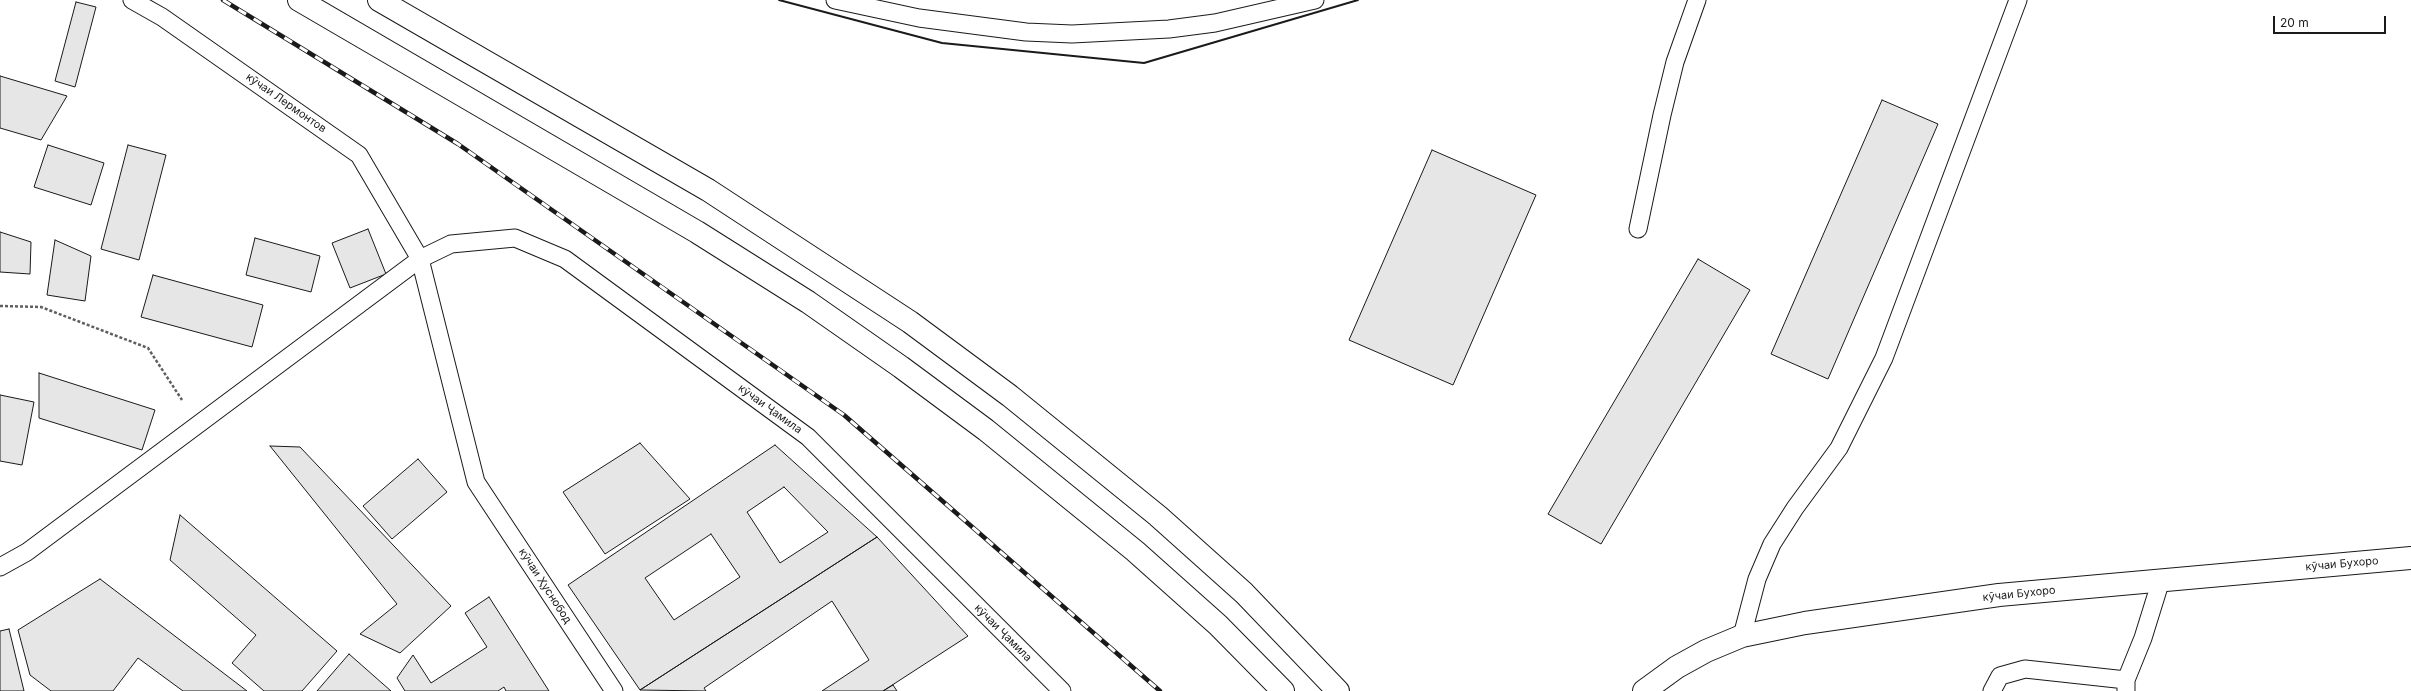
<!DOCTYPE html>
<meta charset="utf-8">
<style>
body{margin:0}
#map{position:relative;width:2411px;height:691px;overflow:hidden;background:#fff;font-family:Inter,sans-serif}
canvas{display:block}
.scale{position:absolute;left:2273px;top:16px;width:113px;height:18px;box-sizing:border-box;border:2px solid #1a1a1a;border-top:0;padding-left:5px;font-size:12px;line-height:14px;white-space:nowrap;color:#1a1a1a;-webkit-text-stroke:3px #fff;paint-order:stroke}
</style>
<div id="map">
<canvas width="2411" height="691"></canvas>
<div class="scale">20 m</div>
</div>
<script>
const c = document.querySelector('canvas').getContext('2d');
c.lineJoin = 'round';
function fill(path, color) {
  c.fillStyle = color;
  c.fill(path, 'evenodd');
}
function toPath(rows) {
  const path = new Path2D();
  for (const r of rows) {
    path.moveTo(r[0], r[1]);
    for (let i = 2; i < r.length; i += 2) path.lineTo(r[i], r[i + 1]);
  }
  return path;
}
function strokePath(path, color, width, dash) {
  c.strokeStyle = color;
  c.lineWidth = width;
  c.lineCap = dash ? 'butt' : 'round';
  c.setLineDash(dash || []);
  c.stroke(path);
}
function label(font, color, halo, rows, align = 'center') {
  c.font = font + ' Inter,sans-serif';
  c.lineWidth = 3;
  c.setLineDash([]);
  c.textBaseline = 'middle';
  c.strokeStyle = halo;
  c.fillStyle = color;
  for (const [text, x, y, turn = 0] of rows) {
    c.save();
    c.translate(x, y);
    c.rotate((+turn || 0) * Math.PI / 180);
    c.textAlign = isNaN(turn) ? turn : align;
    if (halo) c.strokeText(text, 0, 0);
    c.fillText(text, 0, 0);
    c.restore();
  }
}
const building = toPath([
 [76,2,96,7,75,87,55,81,76,2],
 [0,76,67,96,41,140,0,128,0,76],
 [1882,100,1938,124,1828,379,1771,354,1882,100],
 [48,145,104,163,91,205,34,187,48,145],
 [128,145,166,155,139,260,101,249,128,145],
 [1432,150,1536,195,1453,385,1349,340,1432,150],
 [368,229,386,274,350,288,332,243,368,229],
 [0,232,31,242,30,274,0,272,0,232],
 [255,238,320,256,311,292,246,275,255,238],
 [55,240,91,256,85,301,47,295,55,240],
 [1698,259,1750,290,1601,544,1548,514,1698,259],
 [153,275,263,305,252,347,141,317,153,275],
 [39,373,155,410,142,450,39,418,39,373],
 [0,395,34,402,22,465,0,461,0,395],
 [640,443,690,499,605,554,563,492,640,443],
 [775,445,877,537,640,690,568,585,775,445],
 [784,487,828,532,780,563,747,512,784,487],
 [711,534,740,577,674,620,645,578,711,534],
 [270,446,300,447,451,606,400,653,360,634,397,604,270,446],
 [418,459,447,492,392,539,363,506,418,459],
 [180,515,337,651,302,691,264,691,232,663,256,635,170,560,180,515],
 [877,537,968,636,883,691,822,691,869,660,832,601,704,688,706,691,640,690,877,537],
 [100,579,247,691,183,691,138,658,113,691,51,691,30,675,18,630,100,579],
 [489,597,549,691,506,691,504,687,498,691,405,691,397,678,413,655,431,683,487,647,465,613,489,597],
 [9,629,24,691,0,691,0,631,9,629],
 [349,654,391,691,317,691,349,654],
 [893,685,897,691,883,691,893,685]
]);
fill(building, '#e6e6e6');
strokePath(building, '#1a1a1a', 1);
const service = toPath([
 [132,0,162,17,359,155,420,259,476,482,614,691],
 [835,0,919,18,1026,32,1072,34,1169,29,1215,23,1315,0],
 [1638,229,1662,115,1675,62,1697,0],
 [0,567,27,552,420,259,451,244,515,238,565,259,808,437,1062,691],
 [1742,636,1757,579,1772,544,1795,508,1839,448,1884,358,2018,0],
 [2126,690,2126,680,2143,638,2161,580],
 [1992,691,2000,676,2025,669,2126,680]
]);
const minor = toPath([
 [299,0,697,232,808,302,901,367,986,430,1135,551,1218,625,1283,691],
 [379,0,708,190,910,322,1010,396,1158,516,1244,593,1338,691],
 [1644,691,1677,667,1706,651,1742,636,1805,623,1999,595,2411,558]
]);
strokePath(service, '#1a1a1a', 19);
strokePath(minor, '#1a1a1a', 24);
strokePath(toPath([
 [0,306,41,307,148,348,182,400]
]), '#5f5f5f', 2.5, [3, 2]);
strokePath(service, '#fff', 17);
strokePath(minor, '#fff', 22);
const rail = toPath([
 [223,0,458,144,844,415,1160,691]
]);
strokePath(rail, '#1a1a1a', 4.5);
strokePath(rail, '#fff', 3, [9]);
strokePath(toPath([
 [779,0,942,43,1144,63,1358,0]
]), '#1a1a1a', 2);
label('11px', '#1a1a1a', '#fff', [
 ["кӯчаи Лермонтов",286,103,35],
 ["кӯчаи Ҷамила",770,409,36],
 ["кӯчаи Бухоро",2342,564,-5],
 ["кӯчаи Ҳуснобод",545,586,57],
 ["кӯчаи Бухоро",2019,594,-6],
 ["кӯчаи Ҷамила",1003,633,45]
]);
</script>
